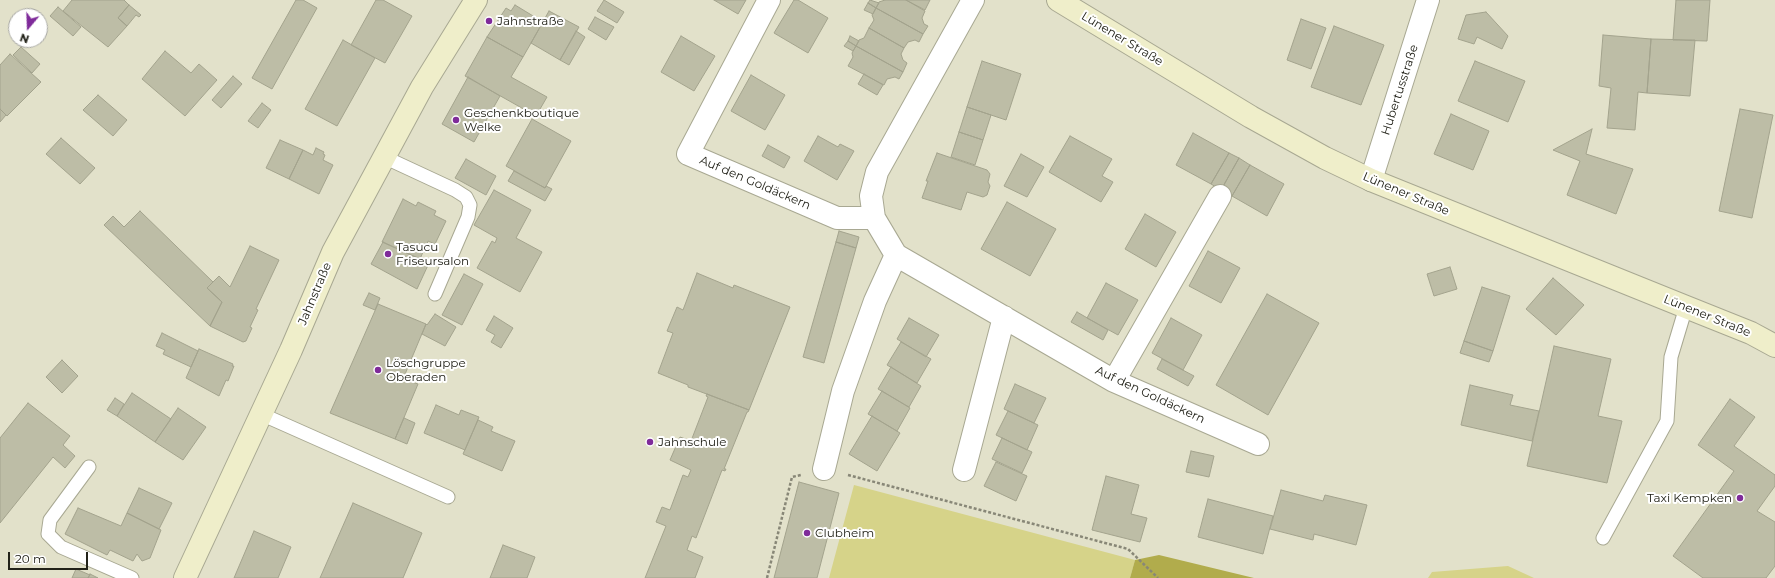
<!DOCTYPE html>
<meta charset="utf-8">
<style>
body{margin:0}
#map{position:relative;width:1775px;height:578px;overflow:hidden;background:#e2e1ca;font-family:Montserrat,sans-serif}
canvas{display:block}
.north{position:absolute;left:8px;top:8px;width:40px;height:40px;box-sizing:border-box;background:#fff;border:1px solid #a7a7a3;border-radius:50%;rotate:199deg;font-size:11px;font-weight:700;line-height:16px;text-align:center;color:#222219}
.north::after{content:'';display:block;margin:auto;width:14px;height:18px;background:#7f2b9a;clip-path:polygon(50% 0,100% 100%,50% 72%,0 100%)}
.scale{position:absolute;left:8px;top:552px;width:80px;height:18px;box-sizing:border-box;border:2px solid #222219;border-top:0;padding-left:5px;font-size:12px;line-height:14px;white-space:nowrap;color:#222219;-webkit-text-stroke:3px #fff;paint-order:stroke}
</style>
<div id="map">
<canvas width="1775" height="578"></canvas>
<div class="north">N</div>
<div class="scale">20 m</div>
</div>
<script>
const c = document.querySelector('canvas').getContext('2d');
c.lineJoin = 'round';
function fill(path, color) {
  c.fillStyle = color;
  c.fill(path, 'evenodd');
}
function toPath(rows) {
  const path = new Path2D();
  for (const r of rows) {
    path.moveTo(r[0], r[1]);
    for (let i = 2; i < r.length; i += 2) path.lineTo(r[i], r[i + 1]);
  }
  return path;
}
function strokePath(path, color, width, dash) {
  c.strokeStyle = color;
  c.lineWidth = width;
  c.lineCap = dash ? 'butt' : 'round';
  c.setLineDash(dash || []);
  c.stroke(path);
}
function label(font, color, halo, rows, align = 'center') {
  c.font = font + ' Montserrat,sans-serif';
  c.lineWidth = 4;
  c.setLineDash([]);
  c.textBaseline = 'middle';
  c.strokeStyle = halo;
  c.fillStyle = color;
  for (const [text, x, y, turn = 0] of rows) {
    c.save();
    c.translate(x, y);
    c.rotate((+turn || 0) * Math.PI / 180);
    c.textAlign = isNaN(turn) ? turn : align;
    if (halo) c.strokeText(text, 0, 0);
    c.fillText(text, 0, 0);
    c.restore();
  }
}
fill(toPath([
 [854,485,1135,560,1130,578,829,578],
 [1508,566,1534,578,1428,578,1432,572]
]), '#d6d389');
fill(toPath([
 [1159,555,1254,578,1130,578,1135,560]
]), '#b1ac4c');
const building = toPath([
 [72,0,124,0,129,5,118,18,127,26,108,47,63,11,72,0],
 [296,0,303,0,317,8,272,89,252,78,296,0],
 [376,0,383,0,412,16,385,63,351,45,376,0],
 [604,0,624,12,617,23,597,11,604,0],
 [714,0,746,0,738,14,714,0],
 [794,0,798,0,828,18,808,53,774,33,794,0],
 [870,0,879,3,876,8,868,3,870,0],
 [885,0,906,0,925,11,922,18,924,24,928,26,923,34,876,8,879,2,885,0],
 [906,0,930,0,925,10,906,0],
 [1676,0,1710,0,1707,41,1673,40,1676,0],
 [868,3,876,8,873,14,864,10,868,3],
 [129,5,141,15,139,17,136,15,127,26,118,18,129,5],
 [515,5,543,22,523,57,487,37,506,8,511,11,515,5],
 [58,7,81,27,73,36,50,16,58,7],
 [876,8,923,34,919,42,915,40,908,42,904,48,869,28,874,20,872,15,876,8],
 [549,11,579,27,560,60,531,43,549,11],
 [1486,12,1508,36,1502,49,1477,37,1474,44,1458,39,1466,15,1486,12],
 [595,17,614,27,606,40,588,29,595,17],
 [1301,19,1326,28,1311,69,1287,60,1301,19],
 [1334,26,1384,45,1361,105,1311,87,1334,26],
 [869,28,904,48,901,54,903,60,907,63,903,72,856,46,859,40,864,38,869,28],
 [576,31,585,37,569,65,560,60,576,31],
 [1603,35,1651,39,1647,93,1638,92,1635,130,1607,128,1611,88,1599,86,1603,35],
 [681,36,715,56,694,91,661,72,681,36],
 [850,36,859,41,856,46,848,41,850,36],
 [487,37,523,57,511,77,547,97,536,116,465,76,487,37],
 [1651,39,1695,40,1690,96,1647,93,1651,39],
 [343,40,375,58,337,126,305,109,343,40],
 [848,41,856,46,853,51,844,46,848,41],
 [856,46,903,72,899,79,895,77,887,79,884,85,848,66,853,57,852,53,856,46],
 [21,47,40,64,32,73,13,55,21,47],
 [165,51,191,73,199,64,217,80,185,116,142,79,165,51],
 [10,54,41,82,7,116,0,109,0,65,10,54],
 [982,61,1021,74,1006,120,967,107,982,61],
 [1475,61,1525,81,1508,122,1458,101,1475,61],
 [864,74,883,85,877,95,858,84,864,74],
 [751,75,785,95,765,130,731,111,751,75],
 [233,76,242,84,221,108,212,100,233,76],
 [468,77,500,96,474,142,442,124,468,77],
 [98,95,127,120,113,136,83,110,98,95],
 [262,103,271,110,258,128,248,121,262,103],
 [967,107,991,115,983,140,959,132,967,107],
 [0,109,6,115,0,122,0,109],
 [1740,109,1773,115,1752,218,1719,211,1740,109],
 [1451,114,1489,131,1473,170,1434,154,1451,114],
 [532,119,571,141,545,188,506,166,532,119],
 [1592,129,1586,154,1633,169,1616,214,1567,195,1580,161,1553,150,1592,129],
 [959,132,983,140,975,165,951,157,959,132],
 [1193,133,1229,153,1211,184,1176,165,1193,133],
 [818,136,838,147,840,144,854,151,837,180,804,161,818,136],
 [1070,136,1112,159,1102,176,1113,182,1101,202,1049,172,1070,136],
 [61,138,95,168,80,184,46,154,61,138],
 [280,140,303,150,289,179,266,168,280,140],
 [768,145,790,157,784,168,762,156,768,145],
 [316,148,324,152,323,154,325,155,323,160,333,165,319,194,289,179,303,150,313,155,316,148],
 [937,153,987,170,990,174,988,182,990,186,987,195,983,197,967,192,961,210,922,198,928,181,926,181,937,153],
 [1229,153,1239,158,1221,190,1211,184,1229,153],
 [1021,154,1044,167,1027,197,1004,186,1021,154],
 [1239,158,1250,165,1232,196,1221,190,1239,158],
 [466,159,496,176,486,195,455,178,466,159],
 [1250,165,1284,184,1267,216,1232,196,1250,165],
 [514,171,545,188,546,186,552,189,545,201,508,181,514,171],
 [494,190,531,210,516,238,542,252,520,292,477,268,492,241,495,243,497,238,474,225,494,190],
 [403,199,416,206,418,202,436,211,434,215,446,221,435,244,428,241,427,244,432,251,423,252,420,259,382,242,403,199],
 [1007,202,1056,229,1030,276,981,249,1007,202],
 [140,211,213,282,207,288,222,302,210,326,104,225,113,216,124,227,140,211],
 [1145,214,1176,232,1156,267,1125,249,1145,214],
 [839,231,859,237,856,248,836,242,839,231],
 [383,242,429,263,417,289,371,264,383,242],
 [836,242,856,248,824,363,803,357,836,242],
 [250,246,279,260,256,309,258,310,250,327,252,328,246,341,243,342,210,326,222,302,207,288,219,276,230,287,250,246],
 [1208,251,1240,268,1221,303,1189,286,1208,251],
 [1450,267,1457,289,1434,296,1427,274,1450,267],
 [697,273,733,288,734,285,790,307,749,410,688,387,688,385,658,373,673,333,667,331,677,307,683,310,697,273],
 [464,274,483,284,462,325,442,315,464,274],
 [1553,278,1584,305,1556,335,1526,309,1553,278],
 [1106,283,1138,300,1118,335,1087,318,1106,283],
 [1482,287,1510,296,1493,351,1464,341,1482,287],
 [369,293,380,298,375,310,363,305,369,293],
 [1267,294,1319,323,1268,415,1216,385,1267,294],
 [378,304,426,324,403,379,418,384,395,439,330,413,378,304],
 [1077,312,1108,330,1103,340,1071,322,1077,312],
 [435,314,456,327,445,346,422,334,426,324,427,325,435,314],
 [494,316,513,328,501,348,491,342,495,335,486,330,494,316],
 [909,318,939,335,926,357,897,339,909,318],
 [1171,318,1202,335,1183,370,1152,353,1171,318],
 [162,333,198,351,191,367,163,354,165,350,156,346,162,333],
 [1464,341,1493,351,1489,362,1460,353,1464,341],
 [901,342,931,359,917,383,887,365,901,342],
 [1554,346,1611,359,1598,416,1622,421,1607,483,1527,466,1554,346],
 [199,349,233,364,232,366,234,366,228,381,226,380,219,396,186,378,199,349],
 [1162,359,1194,376,1188,386,1157,369,1162,359],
 [62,360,78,376,62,393,46,377,62,360],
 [891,367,921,386,909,407,878,389,891,367],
 [1015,384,1046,398,1034,423,1004,409,1015,384],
 [1470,385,1513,395,1510,405,1539,411,1532,441,1461,425,1470,385],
 [882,391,910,408,897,431,868,414,882,391],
 [132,393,171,419,155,442,117,416,132,393],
 [707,394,749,410,748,412,747,412,724,469,726,469,725,471,722,470,696,538,692,536,687,550,703,557,695,578,645,578,666,526,656,522,662,507,670,510,683,475,688,477,691,470,670,460,680,437,691,441,708,397,706,396,707,394],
 [115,398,124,404,117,416,107,410,115,398],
 [1730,399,1755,417,1734,446,1775,475,1775,486,1757,511,1775,522,1775,566,1766,578,1703,578,1673,556,1734,471,1698,445,1730,399],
 [28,403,70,436,63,445,75,456,65,468,53,457,0,523,0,438,28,403],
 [436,405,459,415,461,410,479,417,465,450,424,433,436,405],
 [178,408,206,427,183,460,155,442,178,408],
 [1008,411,1038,425,1027,450,996,435,1008,411],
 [872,416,900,433,877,471,849,454,872,416],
 [404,418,415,423,407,444,395,439,404,418],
 [478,420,493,427,491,431,515,441,502,471,463,454,478,420],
 [1002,438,1032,452,1022,473,992,459,1002,438],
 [1191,451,1214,456,1209,477,1186,472,1191,451],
 [996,462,1027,476,1016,501,984,486,996,462],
 [1106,476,1139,485,1131,514,1147,518,1140,542,1092,530,1106,476],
 [799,482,839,493,817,578,774,578,799,482],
 [139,488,172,503,159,529,127,513,139,488],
 [1281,490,1323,501,1325,495,1367,505,1356,545,1314,534,1313,540,1270,529,1281,490],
 [1208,499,1273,516,1263,554,1198,537,1208,499],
 [353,503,422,533,403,578,320,578,353,503],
 [78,508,121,526,127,513,161,530,150,558,142,561,137,554,133,561,110,550,107,555,65,534,78,508],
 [254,531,291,547,278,578,234,578,254,531],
 [503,545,535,557,527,578,490,578,503,545],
 [76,569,90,575,88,578,72,578,76,569],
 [90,574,98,578,88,578,90,574]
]);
fill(building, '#bdbda6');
strokePath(building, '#a3a38d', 1);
const lane = toPath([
 [384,157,455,190,466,197,470,205,468,217,435,294],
 [261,414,448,497],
 [89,467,50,520,48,534,61,547,132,578],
 [1603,538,1667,421,1671,357,1686,307]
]);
const street = toPath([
 [769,0,688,154,837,218,874,218],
 [973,0,877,172,871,196,874,218,896,255,1114,381,1258,444],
 [1371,180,1428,0],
 [1114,381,1220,196],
 [824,469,843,391,875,301,896,255],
 [964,470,1004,317]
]);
const secondary = toPath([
 [1058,0,1251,117,1325,158,1371,180,1686,307,1751,333,1775,346],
 [185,578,291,350,333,252,422,87,476,0]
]);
strokePath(lane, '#a8a892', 15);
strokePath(street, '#a8a892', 24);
strokePath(secondary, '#a8a892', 24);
strokePath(toPath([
 [848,475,1128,549,1158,578],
 [767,578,792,477,801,475]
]), '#888777', 2.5, [3, 2]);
strokePath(lane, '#fff', 13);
strokePath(street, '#fff', 22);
strokePath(secondary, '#efeeca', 22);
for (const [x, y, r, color] of [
 [489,21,4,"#7f2b9a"],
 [456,120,4,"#7f2b9a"],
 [388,254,4,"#7f2b9a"],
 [378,370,4,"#7f2b9a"],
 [650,442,4,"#7f2b9a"],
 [1740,498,4,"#7f2b9a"],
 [807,533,4,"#7f2b9a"]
]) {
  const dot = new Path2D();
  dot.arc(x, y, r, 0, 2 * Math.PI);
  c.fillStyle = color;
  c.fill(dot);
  strokePath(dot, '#fff', 1.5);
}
label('12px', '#222219', '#fff', [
 ["Jahnstraße",497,21],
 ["Geschenkboutique",464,113],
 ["Welke",464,127],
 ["Tasucu",396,247],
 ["Friseursalon",396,261],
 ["Löschgruppe",386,363],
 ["Oberaden",386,377],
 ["Jahnschule",658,442],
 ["Taxi Kempken",1732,498,"right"],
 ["Clubheim",815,533]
], 'left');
label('12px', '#222219', '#fff', [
 ["Lünener Straße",1122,39,31],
 ["Hubertusstraße",1400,90,-72],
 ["Auf den Goldäckern",755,183,23],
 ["Lünener Straße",1406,194,23],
 ["Jahnstraße",315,294,-67],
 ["Lünener Straße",1707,316,22],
 ["Auf den Goldäckern",1150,395,25]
]);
</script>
